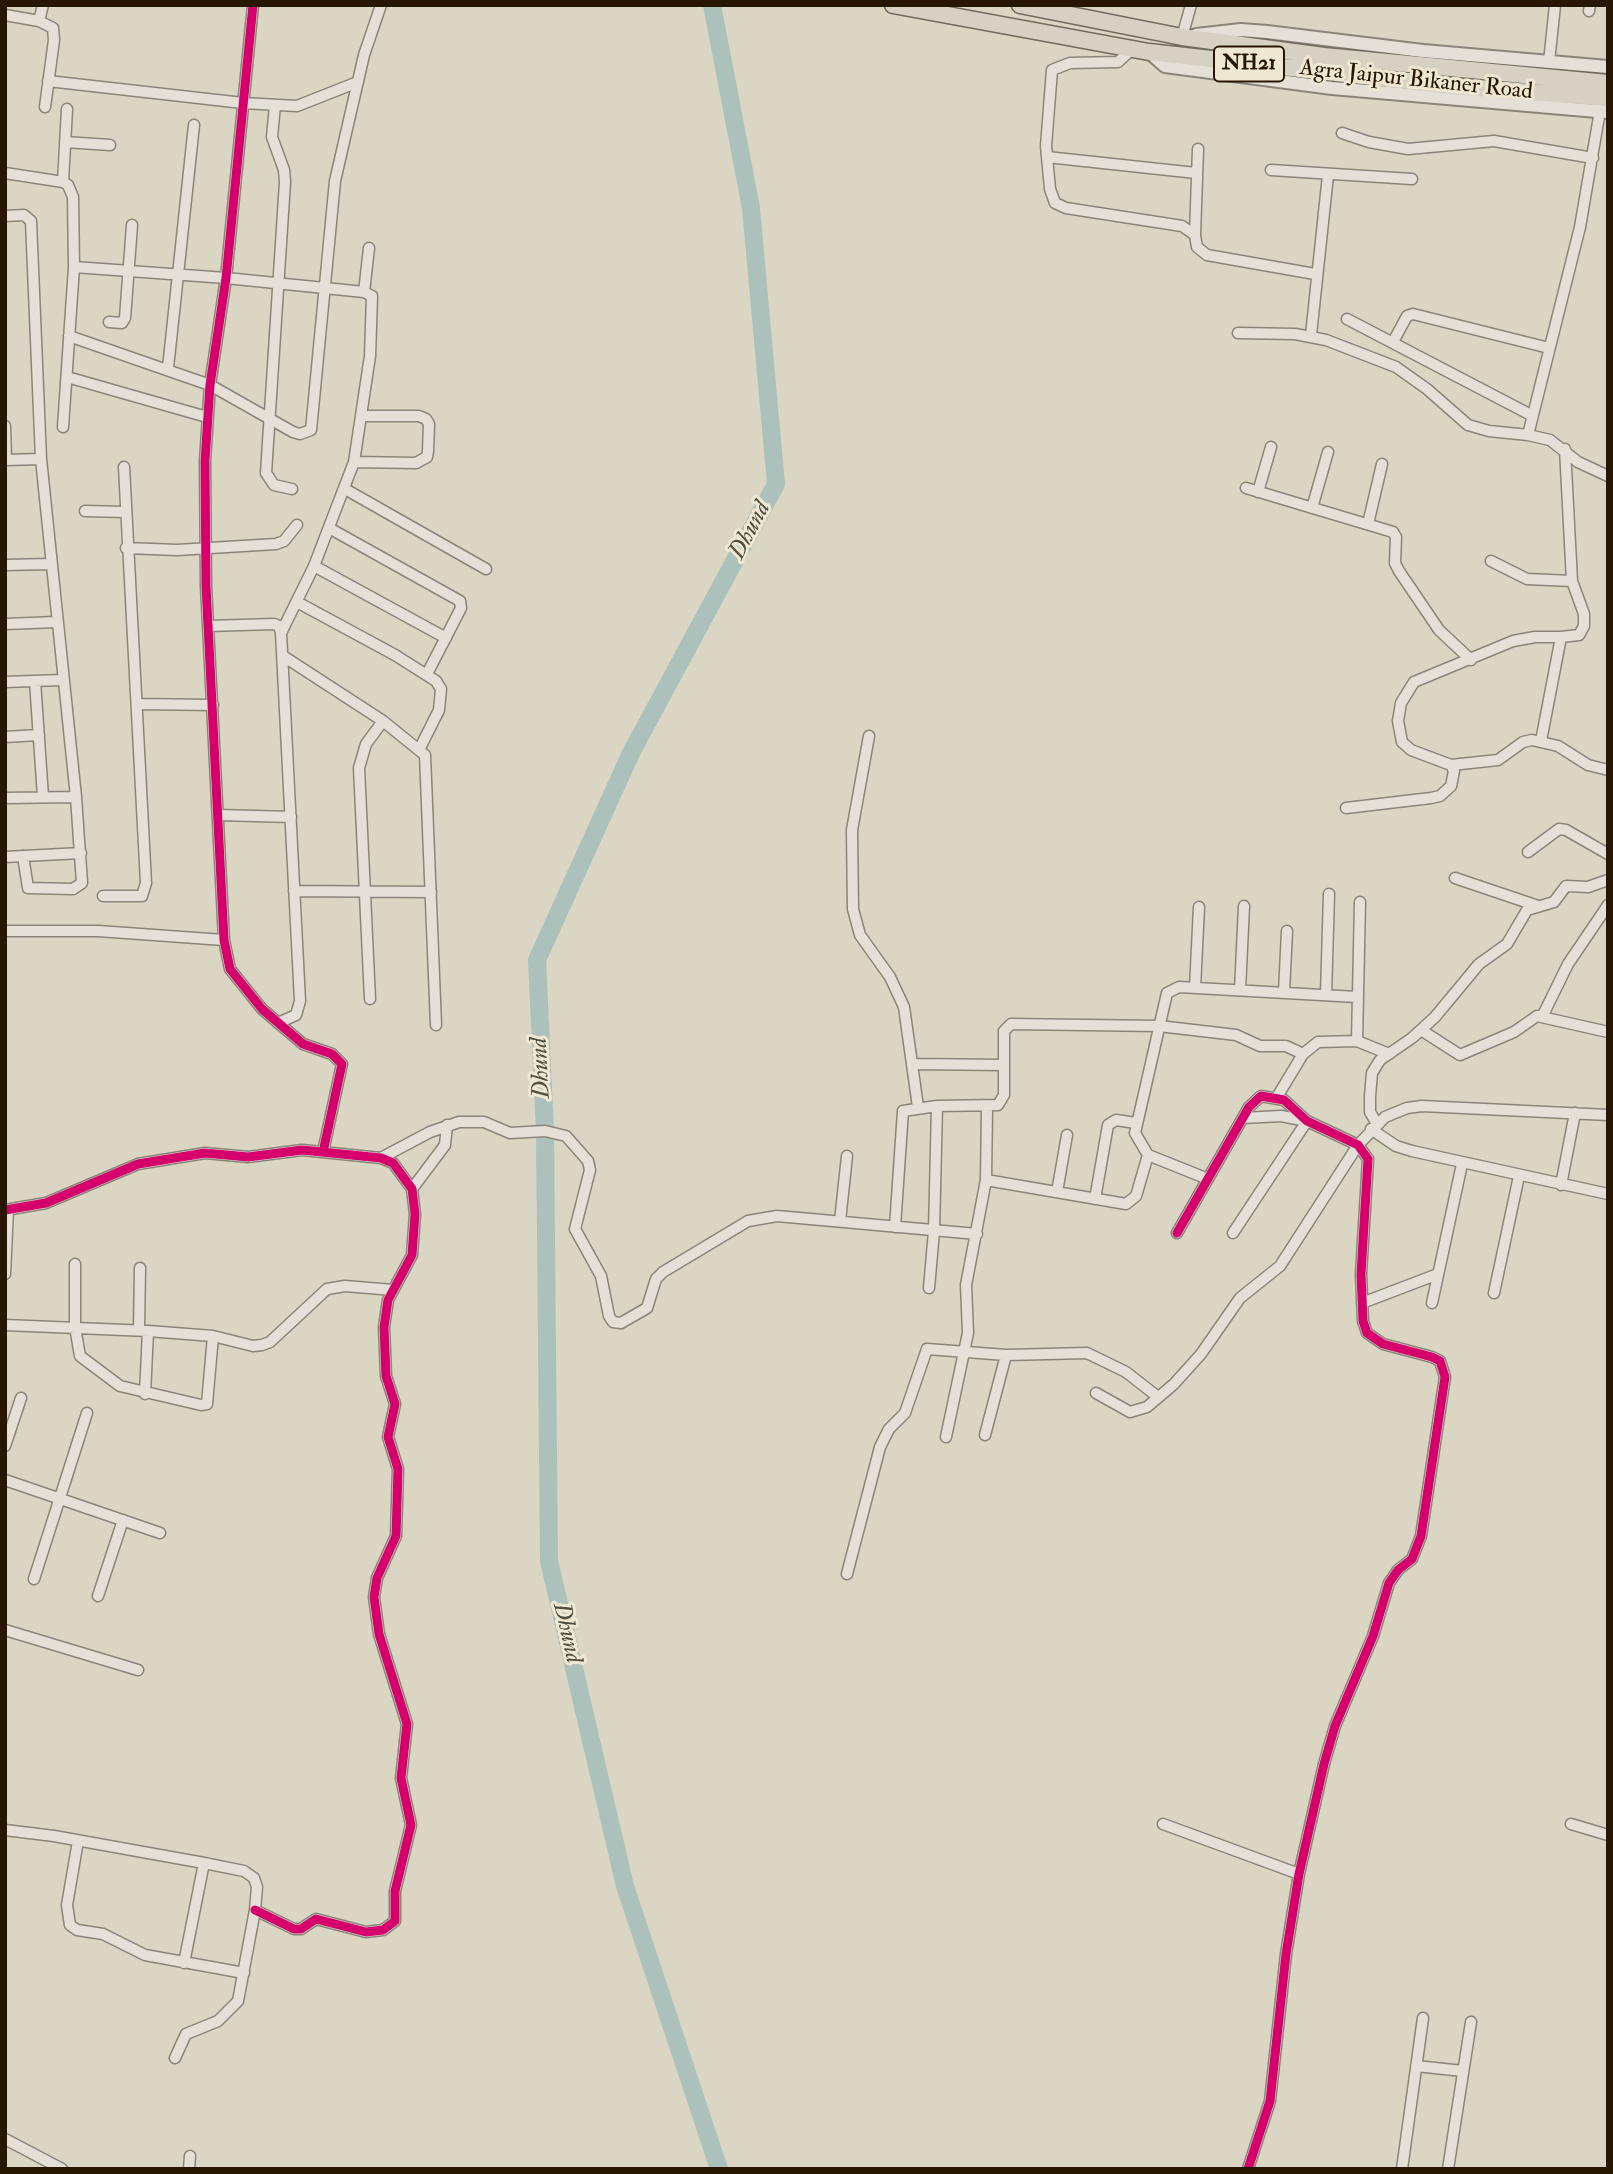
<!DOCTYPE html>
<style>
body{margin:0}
#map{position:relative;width:1613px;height:2174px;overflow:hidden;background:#dbd5c4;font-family:"IM FELL Double Pica",serif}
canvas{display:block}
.frame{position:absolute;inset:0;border:7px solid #281700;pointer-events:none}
</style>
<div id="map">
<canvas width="1613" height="2174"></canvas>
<div class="frame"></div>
</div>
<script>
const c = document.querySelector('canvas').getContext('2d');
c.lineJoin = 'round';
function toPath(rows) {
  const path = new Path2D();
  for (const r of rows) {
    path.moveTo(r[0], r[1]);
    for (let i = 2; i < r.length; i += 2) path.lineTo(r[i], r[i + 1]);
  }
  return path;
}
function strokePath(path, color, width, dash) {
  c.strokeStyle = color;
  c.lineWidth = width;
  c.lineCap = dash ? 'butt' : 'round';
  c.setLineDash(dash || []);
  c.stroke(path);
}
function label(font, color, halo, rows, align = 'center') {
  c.font = font + ' "IM FELL Double Pica",serif';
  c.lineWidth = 6;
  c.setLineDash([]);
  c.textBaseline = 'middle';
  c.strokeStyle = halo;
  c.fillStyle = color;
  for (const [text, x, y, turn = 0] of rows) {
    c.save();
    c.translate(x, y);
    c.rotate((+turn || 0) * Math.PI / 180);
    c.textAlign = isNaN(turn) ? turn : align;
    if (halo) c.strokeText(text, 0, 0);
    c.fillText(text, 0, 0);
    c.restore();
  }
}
strokePath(toPath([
 [712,5,751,208,776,484,631,753,537,960,545,1131,549,1561,625,1886,719,2169]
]), '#adc1bc', 18);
const minor = toPath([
 [253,5,226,278,210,385,205,461,206,586,224,940,230,969,262,1009,303,1044,332,1054,342,1064,323,1152],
 [1589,11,1590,5],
 [5,15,39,21,53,28,54,40,45,107],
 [39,21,43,5],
 [1182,37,1191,5],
 [1131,50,1118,62,1070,63,1052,70,1046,146,1050,189,1055,203,1066,208,1182,226,1195,235,1197,247,1207,255,1315,274],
 [1549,62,1555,5],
 [48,81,243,103,297,106,358,82],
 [275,105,272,137,284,170,285,182,266,473,274,485,292,489],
 [1601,105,1580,227,1528,435,1550,440,1578,462,1608,476],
 [1342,133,1369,142,1408,149,1494,141,1593,158],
 [65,142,110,145],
 [1047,157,1196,173],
 [1271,170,1412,179],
 [5,173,63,182,68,185,73,197,74,267,63,427],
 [63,182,67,109],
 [5,216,24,215,31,221,41,459,76,797,82,883,73,889,28,888,23,856],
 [1195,235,1198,149],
 [74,267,226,278,364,292,372,296,370,356,354,462,314,566,281,633],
 [364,292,369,248],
 [1347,319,1531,415],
 [109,322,122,323,125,318,132,225],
 [1238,333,1295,334,1326,340,1396,367,1427,389,1468,425,1489,431,1528,435],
 [1311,335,1328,175],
 [69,336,210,385,293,432,300,434,311,430,335,181,364,55,381,5],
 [1393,342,1407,316,1413,314,1549,348],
 [168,368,194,125],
 [67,377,207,417],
 [5,426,6,460],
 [5,460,41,459],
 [354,462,416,463,427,457,428,451,429,424,426,419,419,416,363,416],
 [1246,488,1393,532,1396,537,1395,563,1399,571,1439,630,1471,660],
 [345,489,486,569],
 [1258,492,1271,447],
 [1312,508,1328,452],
 [85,511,125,512],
 [1368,524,1382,464],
 [329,528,460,601,461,608,427,674],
 [126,548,177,550,276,544,284,541,297,525],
 [1491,561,1527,579,1572,581],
 [5,565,51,564],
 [314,566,446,638],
 [297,602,395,655,436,681,441,689,439,710,420,748],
 [5,624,57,622],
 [208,626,274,624,279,626,281,633,300,1001,296,1015,278,1023],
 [283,656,383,721,425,755,436,1025],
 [35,681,43,797],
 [5,682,62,680],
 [137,704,213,705],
 [869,736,852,830,853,909,860,935,890,977,904,1007,918,1107],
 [5,737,39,735],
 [1541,741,1561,637,1579,635,1584,626,1584,614,1572,581,1565,449],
 [1451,765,1498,760,1523,742,1532,740,1558,746,1588,765,1608,770],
 [5,798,76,797],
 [1346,808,1431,798,1440,796,1451,786,1454,771,1451,765,1411,750,1402,742,1398,721,1401,703,1414,682,1513,641,1535,637,1561,637],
 [219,815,291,817],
 [1528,852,1559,829,1566,830,1608,854],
 [5,857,81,853],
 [1455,878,1538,906],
 [294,891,431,892],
 [103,896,142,896,146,883,124,467],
 [5,931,98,931,224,940],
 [1195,988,1199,907],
 [1240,990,1244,906],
 [1284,992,1287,931],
 [1326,995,1329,894],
 [370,999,359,768,366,744,383,721],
 [1543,1015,1568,964,1608,905],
 [1421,1030,1460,1055,1514,1032,1537,1016,1608,1032],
 [1357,1041,1360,902],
 [913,1064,1004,1065],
 [1277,1097,1303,1054,1318,1042,1357,1041,1389,1054],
 [1377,1124,1370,1112,1370,1096,1372,1073,1380,1060,1412,1038,1435,1017,1479,964,1507,944,1527,910,1554,902,1566,886,1588,887,1608,880],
 [1371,1129,1396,1146,1412,1151,1608,1194],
 [381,1158,430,1132,459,1122,484,1122,510,1133,545,1131,566,1136,588,1161,590,1170,575,1229,601,1276,609,1316,613,1322,621,1323,647,1308,656,1279,663,1272,748,1221,777,1216,977,1234],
 [1208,1179,1148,1155,1135,1133,1167,993,1179,987,1357,997],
 [986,1180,1126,1204,1136,1196,1148,1155],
 [1561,1185,1575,1113],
 [412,1189,445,1145,447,1125],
 [1057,1192,1067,1135],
 [1095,1199,1108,1125,1116,1120,1136,1123],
 [5,1210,46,1203,138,1164,205,1153,248,1157,302,1150,381,1158,393,1163,412,1189,415,1214,412,1255,388,1300,384,1327,386,1376,395,1404,388,1437,398,1469,396,1536,377,1578,374,1597,379,1634,407,1724,401,1778,411,1825,395,1891,395,1921,383,1930,366,1932,316,1919,301,1929,294,1929,255,1910],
 [840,1221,847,1156],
 [895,1227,903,1111,937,1106,998,1105,1004,1095,1004,1031,1011,1024,1159,1026,1236,1035,1260,1046,1286,1046,1303,1054],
 [1177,1233,1249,1107,1261,1096,1284,1100,1307,1121,1358,1145,1368,1159,1361,1274,1363,1321,1367,1333,1383,1344,1432,1357,1440,1361,1445,1377,1421,1536,1412,1559,1398,1570,1389,1583,1373,1636,1335,1726,1324,1764,1299,1874,1286,1954,1270,2101,1248,2169],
 [1233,1233,1307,1121,1281,1116,1243,1118],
 [75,1264,75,1327,80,1356,120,1386,201,1405,207,1404,213,1336],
 [5,1274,8,1210],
 [929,1288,934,1231,937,1106],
 [1494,1293,1519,1176],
 [1362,1303,1438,1274],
 [1432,1303,1462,1164],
 [5,1325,148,1331,213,1336,253,1346,262,1345,270,1342,327,1289,345,1286,393,1290],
 [139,1330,140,1268],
 [1096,1393,1130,1412,1147,1407,1174,1384,1201,1354,1240,1298,1280,1266,1358,1145,1385,1117,1407,1108,1422,1106,1608,1115],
 [145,1394,148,1331],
 [985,1435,1006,1355],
 [946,1437,968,1333,966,1285,986,1180,987,1107],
 [5,1446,21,1398],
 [5,1480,160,1533],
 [847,1574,880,1447,889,1429,905,1413,927,1349,1006,1355,1087,1353,1126,1372,1158,1397],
 [34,1579,87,1413],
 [98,1596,123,1520],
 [5,1630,138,1670],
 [1163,1824,1299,1874],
 [1571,1824,1608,1835],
 [5,1830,54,1836,204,1863,244,1871,254,1878,257,1887,255,1910,238,2001,218,2021,186,2034,175,2058],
 [78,1841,67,1905,70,1925,77,1930,103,1934,145,1955,244,1973],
 [184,1963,204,1863],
 [1416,2066,1463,2071],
 [5,2139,62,2169],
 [189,2169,190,2156],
 [1402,2169,1423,2018],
 [1448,2169,1471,2022]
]);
const tertiary = toPath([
 [1196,35,1241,30,1267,32,1423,51,1608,67],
 [1149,52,1165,66,1332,88,1608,112]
]);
const trunk = toPath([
 [893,5,1149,52,1452,86,1608,98],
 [1020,5,1182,37,1324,56,1608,83]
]);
strokePath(minor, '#8b8579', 13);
strokePath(tertiary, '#8b8579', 16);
strokePath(trunk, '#716b5f', 19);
strokePath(minor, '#e4e0d8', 10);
strokePath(tertiary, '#e4e0d8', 12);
strokePath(trunk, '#d7d1c3', 16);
strokePath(toPath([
 [253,5,226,278,210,385,205,461,206,586,224,940,230,969,262,1009,303,1044,332,1054,342,1064,323,1152],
 [5,1210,46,1203,138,1164,205,1153,248,1157,302,1150,381,1158,393,1163,412,1189,415,1214,412,1255,388,1300,384,1327,386,1376,395,1404,388,1437,398,1469,396,1536,377,1578,374,1597,379,1634,407,1724,401,1778,411,1825,395,1891,395,1921,383,1930,366,1932,316,1919,301,1929,294,1929,255,1910],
 [1177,1233,1249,1107,1261,1096,1284,1100,1307,1121,1358,1145,1368,1159,1361,1274,1363,1321,1367,1333,1383,1344,1432,1357,1440,1361,1445,1377,1421,1536,1412,1559,1398,1570,1389,1583,1373,1636,1335,1726,1324,1764,1299,1874,1286,1954,1270,2101,1248,2169]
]), '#d6006c', 9);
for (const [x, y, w] of [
 [1249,64,70]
]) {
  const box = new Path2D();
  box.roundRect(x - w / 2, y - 17.5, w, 35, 5);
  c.fillStyle = '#eee7d2';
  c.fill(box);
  strokePath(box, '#281700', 2);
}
label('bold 21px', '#281700', null, [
 ["NH21",1249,64]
]);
label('23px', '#281700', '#eee7d2', [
 ["Agra Jaipur Bikaner Road",1416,81,6]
]);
label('italic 24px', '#504f41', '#eee7d2', [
 ["Dhund",751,531,-62],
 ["Dhund",542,1068,-93],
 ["Dhund",566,1633,77]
]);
</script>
